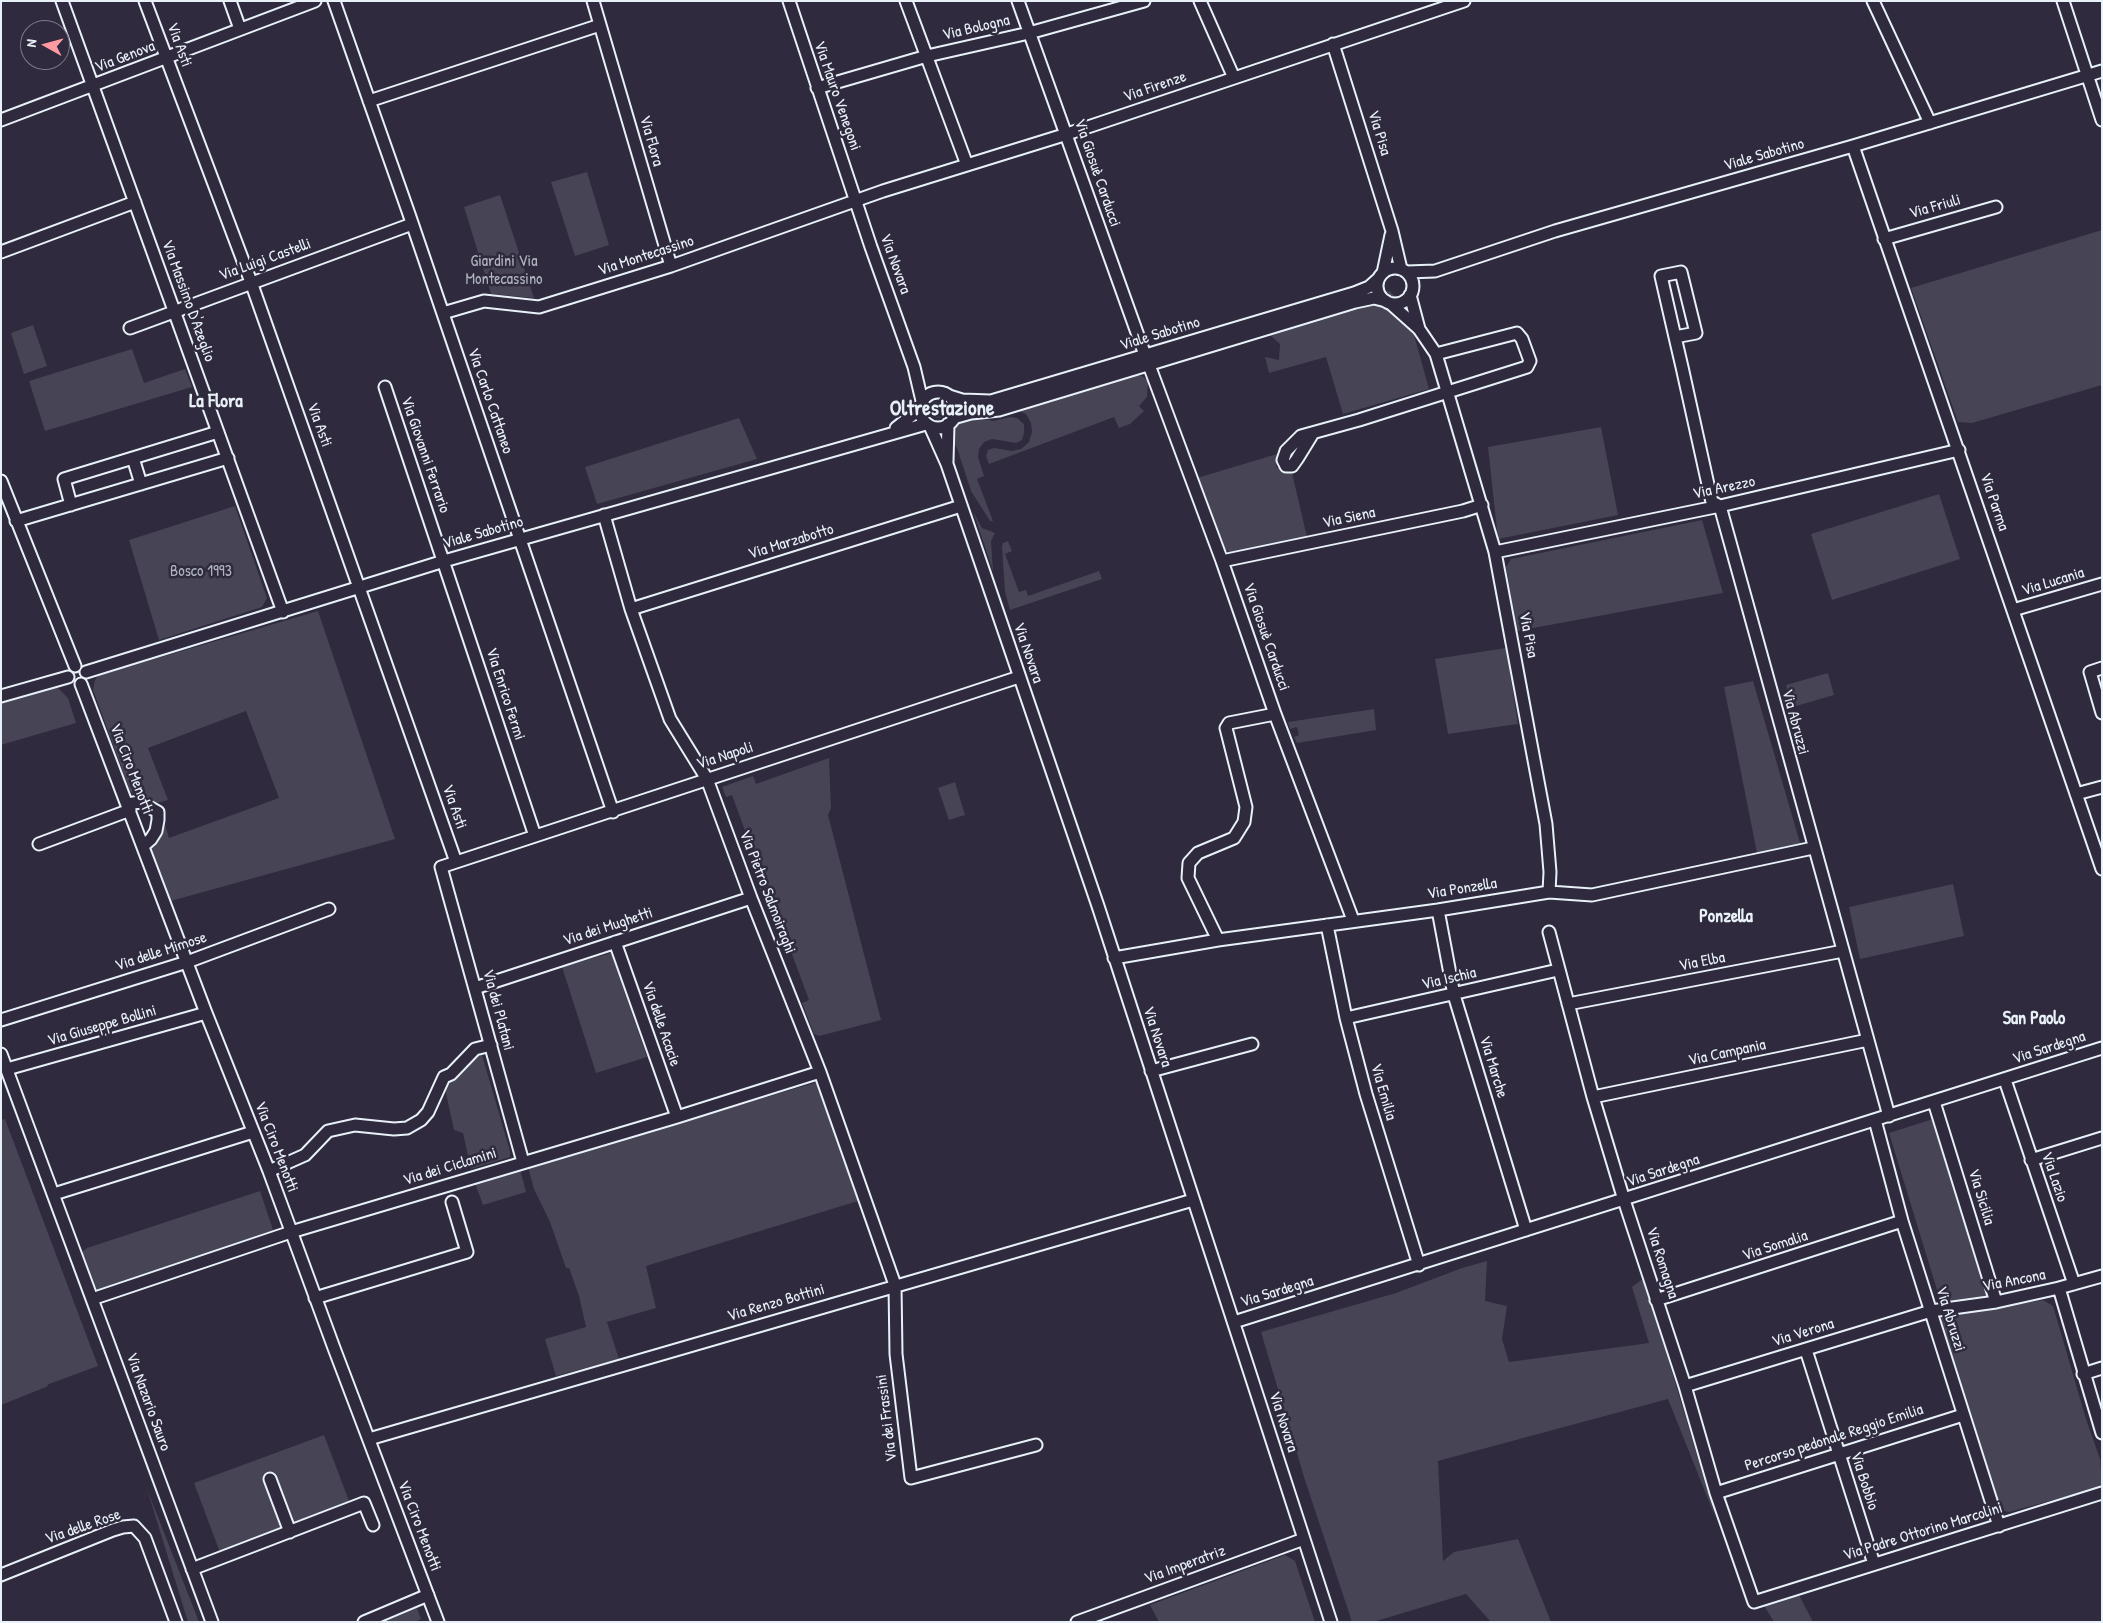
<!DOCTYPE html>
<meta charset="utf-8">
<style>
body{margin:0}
#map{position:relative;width:2103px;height:1623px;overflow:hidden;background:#2f2a3d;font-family:"Patrick Hand",sans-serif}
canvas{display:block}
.frame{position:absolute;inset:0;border:2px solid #e8f1f8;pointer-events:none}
.north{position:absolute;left:20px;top:20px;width:50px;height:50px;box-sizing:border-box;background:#2f2a3d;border:1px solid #797a88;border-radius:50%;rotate:277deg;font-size:14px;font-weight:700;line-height:20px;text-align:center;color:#e8f1f8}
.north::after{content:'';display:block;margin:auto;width:18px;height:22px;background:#ff9aa2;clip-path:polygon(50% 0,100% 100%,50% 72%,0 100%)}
</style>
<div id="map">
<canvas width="2103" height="1623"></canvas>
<div class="frame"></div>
<div class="north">N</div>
</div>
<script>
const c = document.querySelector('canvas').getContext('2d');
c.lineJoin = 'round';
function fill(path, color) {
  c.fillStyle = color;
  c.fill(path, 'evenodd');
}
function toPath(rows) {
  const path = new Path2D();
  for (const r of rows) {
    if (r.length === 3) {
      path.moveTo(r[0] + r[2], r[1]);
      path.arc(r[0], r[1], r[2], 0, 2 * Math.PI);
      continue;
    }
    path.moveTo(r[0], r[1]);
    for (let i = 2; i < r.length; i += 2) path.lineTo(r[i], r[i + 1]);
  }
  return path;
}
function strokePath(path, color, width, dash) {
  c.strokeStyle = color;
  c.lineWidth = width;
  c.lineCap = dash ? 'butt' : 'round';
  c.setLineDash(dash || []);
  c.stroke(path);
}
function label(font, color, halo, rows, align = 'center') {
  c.font = font + ' "Patrick Hand",sans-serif';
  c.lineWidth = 5;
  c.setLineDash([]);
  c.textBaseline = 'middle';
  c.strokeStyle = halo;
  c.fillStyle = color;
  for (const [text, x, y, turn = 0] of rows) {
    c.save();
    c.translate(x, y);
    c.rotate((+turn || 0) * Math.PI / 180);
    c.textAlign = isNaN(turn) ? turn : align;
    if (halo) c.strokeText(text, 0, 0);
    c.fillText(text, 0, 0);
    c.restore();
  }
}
fill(toPath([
 [587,172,609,245,575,256,551,182],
 [500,195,534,298,491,294,464,207],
 [2102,230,2102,385,1972,423,1958,422,1911,288],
 [1389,291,1406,306,1429,389,1343,414,1326,357,1269,373,1265,357,1279,360,1280,344,1271,336,1263,335,1261,329],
 [33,325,47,366,24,374,11,333],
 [132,349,144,383,185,369,192,387,45,431,29,381],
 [1134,375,1142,376,1148,381,1147,397,1139,406,1144,411,1130,424,1119,428,1114,417,989,464,986,456,988,450,994,448,1012,451,1021,449,1029,442,1032,432,1031,423,1026,414,1014,409],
 [937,410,8],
 [968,417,978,417,993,421,1011,417,1017,418,1024,424,1024,433,1022,440,1016,443,992,439,984,442,979,449,978,457,984,476,977,479,993,521,990,521,971,491,957,448,951,438,959,423],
 [739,418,757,459,597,504,585,467],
 [1601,427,1618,515,1498,539,1488,447],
 [1277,454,1276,467,1292,473,1307,537,1233,554,1223,548,1197,478],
 [1939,494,1960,559,1832,600,1811,534],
 [235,506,267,598,262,607,159,640,129,540],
 [973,511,982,528,995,533,991,541,993,571],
 [1702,520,1723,593,1517,631,1506,567,1511,559],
 [1008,541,1012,551,1005,554,1019,592,1026,590,1028,596,1099,571,1102,579,1010,610,1005,592,1002,547,1003,543],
 [318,611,395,839,167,902,148,852,152,847,160,819,163,818,169,838,279,798,246,711,148,748,168,800,157,803,159,808,151,807,130,791,93,690,95,680,98,676,117,670],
 [1506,648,1518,724,1448,734,1435,659],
 [1828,673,1834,695,1793,707,1786,685],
 [1753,681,1800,843,1757,853,1724,687],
 [56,686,68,698,76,723,1,745,1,702],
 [1374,709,1376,730,1297,743,1294,737,1299,735,1297,727,1290,729,1288,722],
 [829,758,831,808,828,815,881,1020,819,1036,814,1034,802,1003,809,1000,776,911,769,913,754,871,759,869,732,795,726,797,722,787,753,776,756,784],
 [955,782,965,815,949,820,938,788],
 [1953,884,1964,936,1860,959,1849,907],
 [611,953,647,1057,596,1073,562,967],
 [482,1055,510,1151,510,1157,471,1169,463,1133,454,1130,444,1084,451,1078,460,1075,475,1057],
 [818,1082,858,1201,646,1266,656,1308,607,1322,619,1359,556,1376,545,1339,586,1327,579,1296,569,1268,566,1268,550,1222,534,1189,528,1167],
 [5,1119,98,1366,49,1384,46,1387,1,1405,1,1120],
 [1933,1119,1988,1296,1941,1303,1889,1133],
 [520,1169,526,1192,483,1205,475,1183],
 [260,1191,273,1230,91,1294,78,1255,87,1248],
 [1487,1261,1485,1301,1507,1306,1502,1339,1509,1362,1649,1343,1632,1287,1644,1278,1716,1519,1668,1399,1438,1461,1443,1561,1454,1552,1518,1539,1551,1622,1491,1622,1466,1594,1373,1622,1352,1622,1304,1477,1261,1332,1396,1293,1462,1268],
 [2043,1300,2053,1306,2086,1419,2100,1459,2102,1485,2101,1487,2009,1512,2001,1510,1940,1321,1942,1317],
 [324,1435,349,1501,336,1506,340,1518,224,1563,194,1483],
 [147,1489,199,1622,188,1622],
 [1285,1555,1295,1561,1315,1622,1159,1622,1150,1605],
 [1798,1593,1813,1622,1774,1622,1763,1604],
 [417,1608,421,1619,414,1622,382,1622]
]), '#464455');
const minor = toPath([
 [62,1,283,612],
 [145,1,251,282,456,862],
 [230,1,240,29],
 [334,1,409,214,613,812],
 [593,1,671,266],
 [789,1,871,247,914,367,922,401],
 [906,1,967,165],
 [1018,1,1145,355],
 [1200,1,1234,78],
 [1873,1,1930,123],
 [2063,1,2102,120],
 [1333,44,1392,231,1401,269],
 [817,88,927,56,1029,33,1144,1],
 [369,101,600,25],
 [1,120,315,1],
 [1853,146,2102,869],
 [1884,239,1996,207],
 [1,252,135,202],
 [1395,286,18],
 [1407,272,1435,271,1555,231,1853,146,2102,71],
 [1383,273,1391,235],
 [1410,295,1419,329],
 [1391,304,1419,329,1436,354,1495,552,1546,824,1550,872,1549,892],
 [443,313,484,301,539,307,671,266,883,191,1067,134,1464,1],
 [130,328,412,224],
 [1675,337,1696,333,1681,272,1661,276,1675,337,1682,367,1709,489,1712,502,1720,506],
 [1149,365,1222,561,1275,714,1353,920],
 [385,387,535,836],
 [938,410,18],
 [946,395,962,400,991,401,1354,293,1369,287,1379,278],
 [953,418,971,413,999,410,1355,302,1374,298,1386,301],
 [930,426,947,464,1098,906,1331,1622],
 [896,428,920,409],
 [1313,433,1297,459,1292,466,1286,466,1283,460,1286,451,1301,436,1359,420,1527,367,1530,361,1522,339,1517,333,1436,354],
 [133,458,141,484],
 [947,462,948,424],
 [1,481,75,666],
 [71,505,64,479,218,432],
 [1720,506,1889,1116],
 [604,515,631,609,670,719,707,779,751,898,820,1072,895,1285,896,1354,911,1478,1036,1445],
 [16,521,228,458],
 [1495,552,1720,506,1959,450],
 [1222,561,1463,511,1482,505],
 [631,609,961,506],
 [2013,610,2102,584],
 [2102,668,2090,672,2102,713],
 [86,672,444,561,926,424],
 [81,684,206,1013,269,1171,334,1348,438,1622],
 [1,696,68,677],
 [2076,794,2102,787],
 [127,804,140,802,158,812,158,820,156,831,151,839,143,846],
 [39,844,130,810],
 [1438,910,1454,995,1526,1230],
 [1327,925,1346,1018,1366,1094,1419,1265],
 [1549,932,1593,1097,1624,1200,1685,1386,1716,1493,1754,1602,2102,1493],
 [1218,940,1188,878,1189,863,1198,853,1234,838,1244,822,1246,807,1226,728,1229,723,1275,714],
 [615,942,677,1117],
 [1114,958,1218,940,1438,910,1549,892,1592,895,1813,848],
 [475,988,751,898],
 [1568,1004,1843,951],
 [1346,1018,1558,970],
 [1,1020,187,962,329,909],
 [1,1054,212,1622],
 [7,1069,206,1013],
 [1151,1071,1252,1044],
 [2005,1080,2074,1284],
 [1593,1097,1868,1040],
 [1934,1102,1996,1302],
 [1875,1120,1902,1221,1999,1526],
 [2031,1160,2102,1138],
 [523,1162,441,867,1019,677],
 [269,1171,305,1155,328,1131,355,1125,394,1129,407,1128,421,1120,428,1112,444,1077,451,1074,475,1049,491,1045],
 [54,1194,253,1132],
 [2059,1288,2102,1433],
 [315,1298,467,1252,452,1202],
 [92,1299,291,1232,677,1117,820,1072],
 [1656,1300,1902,1221],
 [1234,1322,2102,1048],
 [1806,1350,1874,1564],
 [2083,1374,2102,1368],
 [1685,1386,1931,1311,1996,1302,2059,1288,2102,1276],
 [369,1439,1193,1200],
 [270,1479,290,1532],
 [1716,1493,1963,1415],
 [192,1569,364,1503,373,1525],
 [1,1575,113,1530,123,1527,134,1526,145,1538,176,1622],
 [364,1622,428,1595],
 [1077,1622,1304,1539]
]);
strokePath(minor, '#e8f1f8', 15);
strokePath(minor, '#2f2a3d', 11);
label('16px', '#e8f1f8', '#2f2a3d', [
 ["Via Bologna",976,28,-13],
 ["Via Asti",179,45,70],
 ["Via Genova",125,57,-21],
 ["Via Firenze",1155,87,-19],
 ["Via Mauro Venegoni",837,96,71],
 ["Via Pisa",1379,133,73],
 ["Via Flora",651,141,74],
 ["Viale Sabotino",1764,155,-16],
 ["Via Giosuè Carducci",1097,173,71],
 ["Via Friuli",1935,207,-16],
 ["Via Montecassino",646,256,-18],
 ["Via Luigi Castelli",265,260,-20],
 ["Via Novara",895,264,70],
 ["Via Massimo D'Azeglio",188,301,70],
 ["Viale Sabotino",1160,334,-17],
 ["Via Carlo Cattaneo",490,401,71],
 ["Via Asti",319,425,70],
 ["Via Giovanni Ferrario",425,455,71],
 ["Via Arezzo",1724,488,-12],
 ["Via Parma",1994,502,71],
 ["Via Siena",1349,518,-12],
 ["Viale Sabotino",483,533,-16],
 ["Via Marzabotto",791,542,-17],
 ["Via Lucania",2053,582,-17],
 ["Via Pisa",1528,635,79],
 ["Via Giosuè Carducci",1266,637,71],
 ["Via Novara",1028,653,71],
 ["Via Enrico Fermi",505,694,72],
 ["Via Abruzzi",1795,722,75],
 ["Via Napoli",725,756,-18],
 ["Via Ciro Menotti",131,769,69],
 ["Via Asti",454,807,71],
 ["Via Ponzella",1462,889,-9],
 ["Via Pietro Salmoiraghi",767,892,69],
 ["Via dei Mughetti",608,927,-18],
 ["Via delle Mimose",161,952,-18],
 ["Via Elba",1702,962,-11],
 ["Via Ischia",1449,979,-13],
 ["Via dei Platani",498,1010,75],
 ["Via delle Acacie",661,1024,71],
 ["Via Giuseppe Bollini",102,1026,-16],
 ["Via Novara",1157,1037,72],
 ["Via Sardegna",2049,1048,-18],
 ["Via Campania",1727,1053,-12],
 ["Via Marche",1493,1067,73],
 ["Via Emilia",1383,1092,74],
 ["Via Ciro Menotti",276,1147,69],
 ["Via dei Ciclamini",450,1167,-17],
 ["Via Sardegna",1663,1171,-18],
 ["Via Lazio",2054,1177,71],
 ["Via Sicilia",1981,1197,73],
 ["Via Somalia",1775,1246,-18],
 ["Via Romagna",1662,1263,72],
 ["Via Ancona",2014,1281,-11],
 ["Via Sardegna",1277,1292,-17],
 ["Via Renzo Bottini",776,1303,-16],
 ["Via Abruzzi",1950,1319,73],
 ["Via Verona",1803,1333,-17],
 ["Via Nazario Sauro",148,1402,70],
 ["Via dei Frassini",887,1418,-97],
 ["Via Novara",1283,1422,72],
 ["Percorso pedonale Reggio Emilia",1834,1438,-18],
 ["Via Bobbio",1864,1481,72],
 ["Via Ciro Menotti",419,1526,69],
 ["Via delle Rose",83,1527,-19],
 ["Via Padre Ottorino Marcolini",1923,1532,-17],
 ["Via Imperatriz",1185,1565,-20]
]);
label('16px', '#afb4bf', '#2f2a3d', [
 ["Giardini Via",504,262],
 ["Montecassino",504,280],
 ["Bosco 1993",201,572]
]);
label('bold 18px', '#e8f1f8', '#2f2a3d', [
 ["Ponzella",1726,917],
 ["San Paolo",2034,1019]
]);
label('bold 19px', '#e8f1f8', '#2f2a3d', [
 ["La Flora",216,402]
]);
label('bold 21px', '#e8f1f8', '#2f2a3d', [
 ["Oltrestazione",942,409]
]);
</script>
